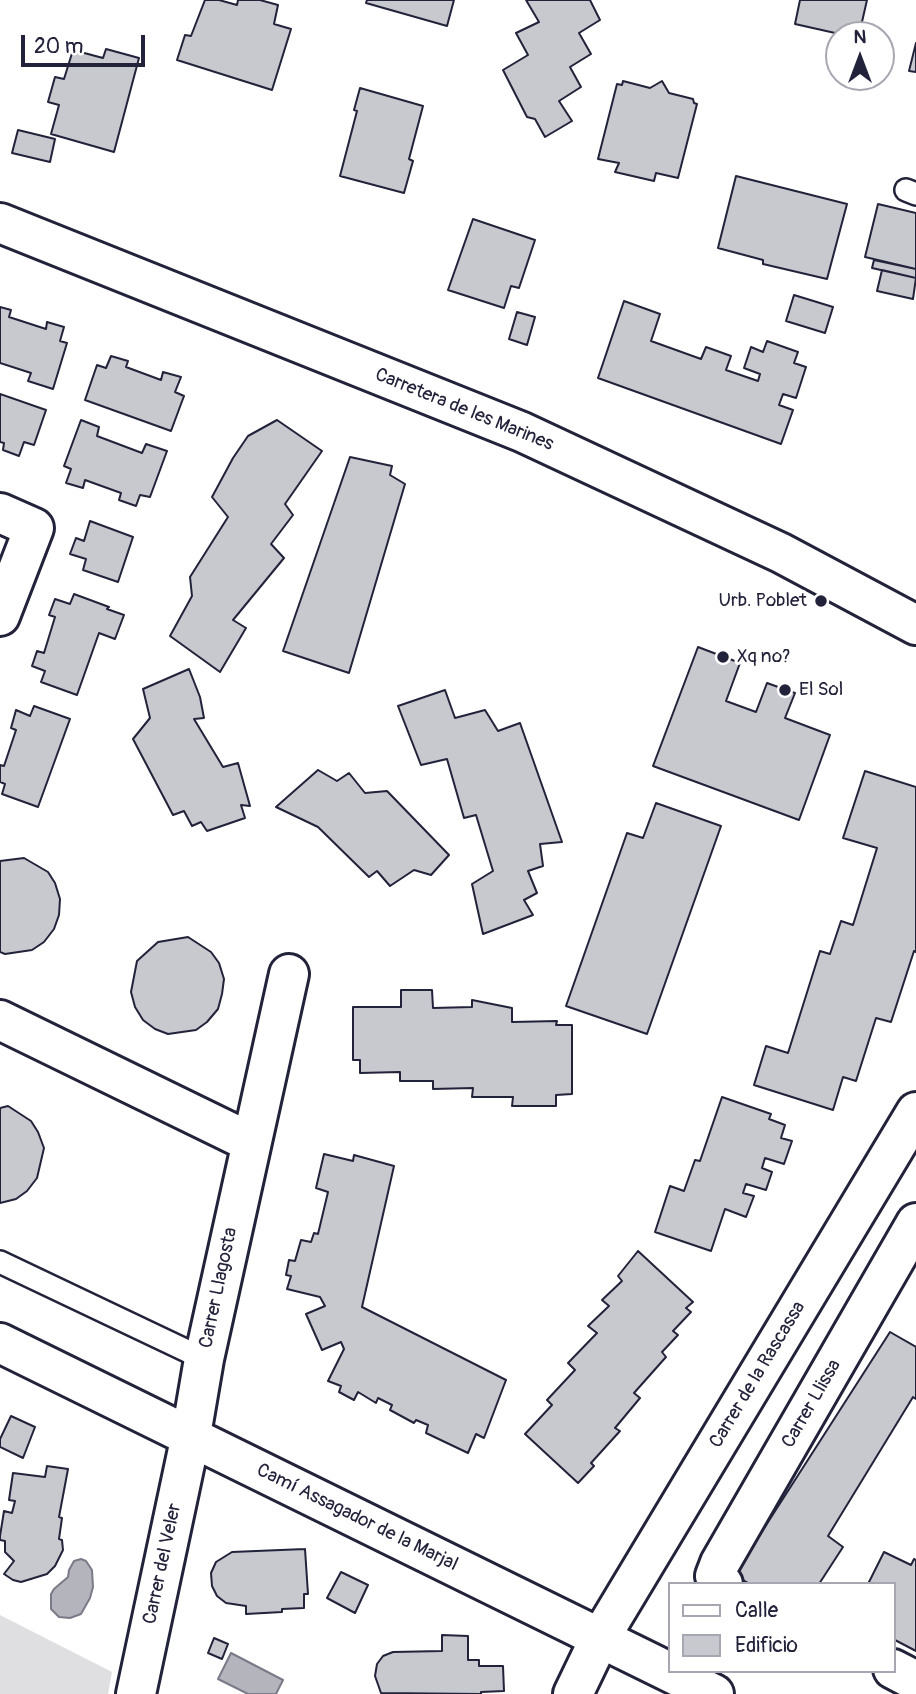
<!DOCTYPE html>
<meta charset="utf-8">
<style>
body{margin:0}
#map{position:relative;width:916px;height:1694px;overflow:hidden;background:#fff;font-family:Pangolin,sans-serif}
canvas{display:block}
.legend{position:absolute;left:668px;top:1582px;width:228px;height:91px;box-sizing:border-box;background:#fff;border:2px solid #a7a7b1;margin:0;padding:9px 12px;list-style:none;font-size:21px;color:#22223b}
.legend li{display:flex;align-items:center;gap:14px;height:35px}
.legend b{width:35px;border:2px solid #a7a7b1}
.north{position:absolute;left:825px;top:21px;width:70px;height:70px;box-sizing:border-box;background:#fff;border:2px solid #a7a7b1;border-radius:50%;rotate:0deg;font-size:19px;font-weight:700;line-height:28px;text-align:center;color:#22223b}
.north::after{content:'';display:block;margin:auto;width:24px;height:32px;background:#22223b;clip-path:polygon(50% 0,100% 100%,50% 72%,0 100%)}
.scale{position:absolute;left:21px;top:35px;width:124px;height:32px;box-sizing:border-box;border:4px solid #22223b;border-top:0;padding-left:9px;font-size:21px;line-height:24px;white-space:nowrap;color:#22223b;-webkit-text-stroke:5px #fff;paint-order:stroke}
</style>
<div id="map">
<canvas width="916" height="1694"></canvas>
<ul class="legend">
<li><b style="height:9px;background:#fff"></b>Calle</li>
<li><b style="height:19px;background:#c8c8cf"></b>Edificio</li>
</ul>
<div class="north">N</div>
<div class="scale">20 m</div>
</div>
<script>
const c = document.querySelector('canvas').getContext('2d');
c.lineJoin = 'round';
function fill(path, color) {
  c.fillStyle = color;
  c.fill(path, 'evenodd');
}
function toPath(rows) {
  const path = new Path2D();
  for (const r of rows) {
    path.moveTo(r[0], r[1]);
    for (let i = 2; i < r.length; i += 2) path.lineTo(r[i], r[i + 1]);
  }
  return path;
}
function strokePath(path, color, width, dash) {
  c.strokeStyle = color;
  c.lineWidth = width;
  c.lineCap = dash ? 'butt' : 'round';
  c.setLineDash(dash || []);
  c.stroke(path);
}
function label(font, color, halo, rows, align = 'center') {
  c.font = font + ' Pangolin,sans-serif';
  c.lineWidth = 6;
  c.setLineDash([]);
  c.textBaseline = 'middle';
  c.strokeStyle = halo;
  c.fillStyle = color;
  for (const [text, x, y, turn = 0] of rows) {
    c.save();
    c.translate(x, y);
    c.rotate((+turn || 0) * Math.PI / 180);
    c.textAlign = isNaN(turn) ? turn : align;
    if (halo) c.strokeText(text, 0, 0);
    c.fillText(text, 0, 0);
    c.restore();
  }
}
fill(toPath([
 [0,1615,112,1672,108,1694,0,1694]
]), '#dfdfe2');
const water = toPath([
 [81,1559,86,1561,92,1570,93,1587,90,1598,81,1614,70,1618,59,1617,51,1609,51,1594,54,1589,68,1577,69,1570,74,1561,81,1559],
 [231,1653,283,1680,276,1694,248,1694,218,1679,231,1653]
]);
fill(water, '#b4b4bc');
strokePath(water, '#7a7a88', 2);
const building = toPath([
 [205,0,219,0,237,5,238,0,260,0,278,5,274,24,291,29,272,90,177,60,185,35,191,36,205,0],
 [367,0,454,0,447,26,366,3,367,0],
 [526,0,590,0,600,20,579,33,591,54,570,67,581,87,559,101,572,121,545,137,535,119,527,117,503,70,528,55,516,33,539,22,526,0],
 [800,0,867,0,859,35,844,35,795,24,800,0],
 [916,43,916,72,909,71,916,43],
 [106,49,139,58,114,152,51,134,59,105,48,102,55,77,64,79,73,50,103,58,106,49],
 [623,81,650,88,662,81,669,93,693,99,694,103,697,104,678,178,656,173,654,181,615,172,619,163,598,159,617,84,622,85,623,81],
 [360,88,423,106,409,159,413,161,404,193,340,176,357,111,354,110,360,88],
 [18,130,55,139,50,162,12,153,18,130],
 [736,176,847,204,827,279,763,264,763,260,718,248,736,176],
 [878,204,916,213,916,269,865,257,878,204],
 [473,219,535,240,519,288,511,286,504,308,448,290,473,219],
 [874,260,916,269,916,278,872,268,874,260],
 [882,270,916,278,913,299,877,291,882,270],
 [794,295,833,307,825,333,786,321,794,295],
 [624,301,660,314,651,341,701,359,706,347,731,356,726,370,758,381,760,374,744,368,751,347,763,352,767,341,798,352,794,363,806,367,796,398,783,394,779,405,793,410,781,444,598,378,624,301],
 [0,307,11,310,9,317,46,329,47,322,64,327,60,341,67,343,53,389,28,381,31,373,0,363,0,307],
 [517,312,535,317,527,345,509,339,517,312],
 [111,356,128,361,126,367,161,380,163,372,181,377,175,392,184,396,171,431,85,400,97,365,106,368,111,356],
 [0,394,46,410,34,445,24,442,19,456,3,450,4,443,0,442,0,394],
 [81,420,99,427,97,436,142,453,146,444,167,451,150,497,140,495,136,506,119,500,121,493,85,480,83,488,66,483,71,469,64,466,81,420],
 [277,420,322,451,285,504,293,515,271,544,284,558,233,620,246,628,220,672,170,636,192,596,190,577,228,517,212,497,233,458,248,436,277,420],
 [350,457,392,466,390,475,405,484,349,673,283,651,350,457],
 [90,521,133,537,118,582,83,570,86,559,70,554,76,538,84,541,90,521],
 [74,594,109,607,107,609,124,615,115,639,99,633,77,695,41,682,45,671,32,666,37,651,44,653,55,617,49,615,55,599,70,604,74,594],
 [698,647,740,663,726,701,756,712,767,683,795,693,785,718,830,735,799,820,653,766,698,647],
 [189,669,200,697,204,718,194,719,223,767,238,763,250,806,241,805,245,818,207,831,201,822,192,826,184,811,173,815,133,739,150,718,143,689,189,669],
 [445,690,455,718,485,710,498,731,520,723,562,842,540,844,543,866,528,871,537,893,524,900,533,915,483,934,472,884,493,871,476,815,464,818,447,759,421,765,398,706,445,690],
 [34,706,70,719,38,807,2,794,5,784,0,782,0,765,4,766,16,730,11,728,16,710,30,716,34,706],
 [318,770,337,781,349,773,365,793,387,791,449,855,431,875,414,870,390,886,377,871,369,877,318,827,276,807,318,770],
 [865,771,916,787,916,952,914,951,891,1022,876,1018,856,1081,843,1077,833,1110,754,1085,766,1046,788,1053,820,951,830,954,841,921,853,925,877,848,843,838,865,771],
 [656,803,721,826,647,1034,566,1006,627,833,643,838,656,803],
 [24,858,48,872,55,883,60,899,59,915,54,929,44,942,32,950,5,954,0,952,0,861,24,858],
 [188,937,211,952,219,963,224,979,222,994,218,1009,207,1022,196,1030,168,1034,155,1029,143,1020,135,1007,131,992,137,961,158,942,188,937],
 [401,990,432,990,433,1008,472,1007,472,1000,512,1008,512,1022,557,1021,556,1025,572,1025,572,1094,556,1095,556,1106,512,1106,513,1097,472,1097,473,1088,433,1089,433,1081,400,1081,400,1072,360,1073,360,1060,353,1060,353,1007,401,1007,401,990],
 [722,1097,771,1114,769,1119,785,1125,781,1138,792,1141,784,1164,765,1158,762,1168,772,1172,766,1190,746,1184,743,1193,754,1196,746,1217,725,1209,711,1251,655,1232,670,1186,684,1191,695,1160,700,1161,722,1097],
 [8,1106,31,1121,38,1132,44,1148,37,1178,27,1191,16,1199,0,1203,0,1108,8,1106],
 [324,1154,353,1161,354,1155,394,1166,362,1307,506,1380,484,1438,476,1434,468,1453,426,1433,428,1425,416,1420,414,1423,390,1410,392,1405,378,1398,376,1403,358,1392,354,1400,339,1392,341,1386,328,1381,344,1349,341,1342,322,1350,306,1314,325,1306,320,1297,287,1289,291,1276,286,1275,289,1260,295,1261,301,1240,311,1242,314,1233,318,1234,328,1192,316,1188,324,1154],
 [638,1251,693,1302,686,1308,691,1312,673,1331,678,1335,662,1352,666,1357,634,1393,640,1398,615,1428,620,1431,591,1463,594,1466,578,1483,525,1434,552,1405,547,1400,575,1370,568,1363,597,1333,588,1326,609,1306,602,1300,622,1281,618,1276,638,1251],
 [890,1332,916,1347,916,1399,913,1397,828,1536,843,1547,819,1584,750,1584,734,1575,890,1332],
 [11,1416,35,1427,23,1458,0,1447,0,1439,11,1416],
 [47,1466,68,1469,59,1517,62,1518,59,1539,62,1540,63,1550,55,1566,47,1574,21,1582,13,1580,4,1574,14,1561,5,1552,5,1541,0,1540,0,1536,4,1511,12,1513,15,1501,9,1500,13,1473,45,1477,47,1466],
 [305,1549,308,1594,304,1594,304,1608,282,1609,282,1612,246,1614,246,1606,226,1603,217,1596,212,1586,211,1573,216,1562,232,1552,305,1549],
 [884,1552,911,1565,914,1559,916,1560,916,1651,893,1639,893,1584,868,1584,884,1552],
 [341,1572,368,1585,355,1613,327,1598,341,1572],
 [442,1635,468,1636,468,1660,479,1660,479,1666,503,1666,504,1691,481,1692,481,1694,381,1693,375,1676,377,1664,383,1656,393,1652,442,1651,442,1635],
 [214,1638,228,1644,222,1659,208,1653,214,1638]
]);
fill(building, '#c8c8cf');
strokePath(building, '#22223b', 2);
const service = toPath([
 [906,190,916,194],
 [0,1262,204,1359]
]);
const minor = toPath([
 [0,513,34,528,0,616],
 [0,1020,250,1142],
 [0,1343,714,1694],
 [723,1584,715,1576,720,1563,916,1223],
 [893,1669,916,1681],
 [136,1694,191,1435,204,1359,289,974],
 [573,1694,600,1638,916,1112]
]);
const secondary = toPath([
 [0,223,522,432,781,553,916,625]
]);
strokePath(service, '#22223b', 26);
strokePath(minor, '#22223b', 44);
strokePath(secondary, '#22223b', 44);
strokePath(service, '#fff', 21);
strokePath(minor, '#fff', 38);
strokePath(secondary, '#fff', 38);
for (const [x, y, r, color] of [
 [821,601,7,"#22223b"],
 [723,657,7,"#22223b"],
 [785,690,7,"#22223b"]
]) {
  const dot = new Path2D();
  dot.arc(x, y, r, 0, 2 * Math.PI);
  c.fillStyle = color;
  c.fill(dot);
  strokePath(dot, '#fff', 2.5);
}
label('19px', '#22223b', '#fff', [
 ["Carretera de les Marines",464,410,22],
 ["Carrer Llagosta",219,1288,-78],
 ["Carrer de la Rascassa",758,1375,-59],
 ["Carrer Llissa",812,1404,-60],
 ["Camí Assagador de la Marjal",357,1518,26],
 ["Carrer del Veler",163,1564,-78]
]);
label('19px', '#22223b', '#fff', [
 ["Urb. Poblet",807,601,"right"],
 ["Xq no?",737,657],
 ["El Sol",799,690]
], 'left');
</script>
